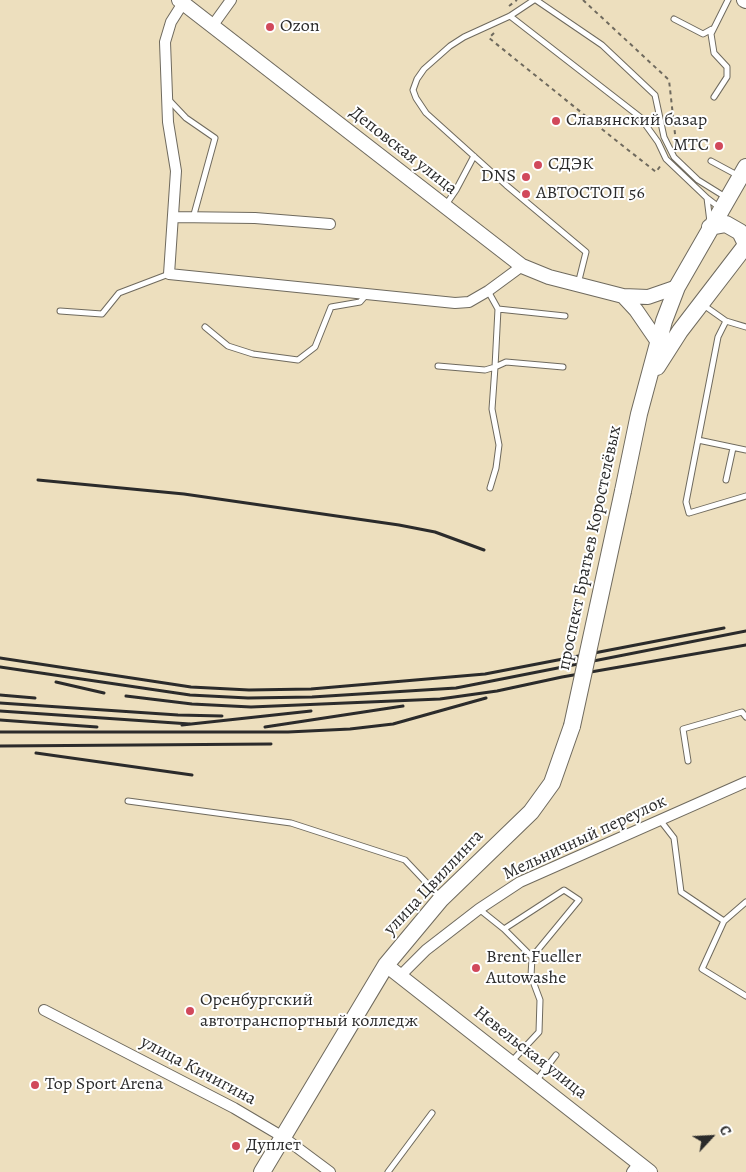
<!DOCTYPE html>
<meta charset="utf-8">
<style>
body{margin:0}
#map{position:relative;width:746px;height:1172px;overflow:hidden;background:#eddfbe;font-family:Alegreya,serif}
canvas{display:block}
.north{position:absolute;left:686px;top:1112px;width:50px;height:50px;-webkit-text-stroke:4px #fff;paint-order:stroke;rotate:65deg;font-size:14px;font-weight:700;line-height:20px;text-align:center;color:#2b2b2b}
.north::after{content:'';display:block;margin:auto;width:18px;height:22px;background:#2b2b2b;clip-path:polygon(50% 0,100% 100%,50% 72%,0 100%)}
</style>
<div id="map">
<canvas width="746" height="1172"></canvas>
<div class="north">С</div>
</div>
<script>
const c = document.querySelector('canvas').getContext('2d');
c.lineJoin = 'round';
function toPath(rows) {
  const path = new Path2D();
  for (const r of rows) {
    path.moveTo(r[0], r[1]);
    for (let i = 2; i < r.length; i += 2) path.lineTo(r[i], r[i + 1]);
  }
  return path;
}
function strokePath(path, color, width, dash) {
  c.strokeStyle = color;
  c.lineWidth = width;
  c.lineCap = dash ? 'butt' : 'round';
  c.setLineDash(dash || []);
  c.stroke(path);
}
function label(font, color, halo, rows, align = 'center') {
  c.font = font + ' Alegreya,serif';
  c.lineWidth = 4;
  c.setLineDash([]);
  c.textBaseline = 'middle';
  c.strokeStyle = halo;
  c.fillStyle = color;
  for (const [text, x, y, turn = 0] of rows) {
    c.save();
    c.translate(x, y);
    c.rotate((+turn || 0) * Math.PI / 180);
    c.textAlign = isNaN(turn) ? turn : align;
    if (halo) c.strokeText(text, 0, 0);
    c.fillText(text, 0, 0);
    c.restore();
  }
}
const lane = toPath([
 [534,0,510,16,464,37,450,46,424,69,417,79,413,90,416,98,426,113,506,185,586,252,578,284],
 [536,0,602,45,655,95,664,137,674,157,698,180,727,198],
 [510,16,640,117,658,142,666,159,707,198,710,222],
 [674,19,703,34,712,29],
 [714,97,727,77,727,67,714,53,711,34,728,0],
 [168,99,186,118,215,138,193,218],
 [711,161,737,175],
 [707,198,720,208],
 [445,206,456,190,474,156],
 [702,304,726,321,746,327],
 [498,309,565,316],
 [60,311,102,314,119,293,169,274],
 [726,321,718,337,686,502,689,513,746,496],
 [205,327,228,346,253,354,298,360,315,347,331,307,360,302,367,294],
 [438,366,485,370,495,367,498,309,488,291],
 [698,440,746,450],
 [726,480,733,448],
 [490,488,496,468,499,445,492,409,495,367,506,362,563,367],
 [688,761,683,729,742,712,746,717],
 [128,801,291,823,405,860,439,896],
 [660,820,674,838,681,892,724,921,746,902],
 [479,909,504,929,532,957,531,976,540,1000,539,1032,512,1061],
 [724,921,702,969,746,996],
 [504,929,564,890,579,900,532,957],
 [536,1081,556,1055],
 [388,1172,432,1113]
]);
const street = toPath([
 [183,3,171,22,165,42,168,122,176,171,169,274,455,303,469,302,488,291,522,266],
 [213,25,231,0],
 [174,217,255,218,330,224],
 [400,976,426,950,479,909,520,882,746,782],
 [44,1010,234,1108,283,1137,330,1172],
 [632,1172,639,1163]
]);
const secondary = toPath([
 [179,0,522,266,549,277,623,296,648,297,677,287],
 [744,0,746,1],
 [623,296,636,310,658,342],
 [386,965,650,1172]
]);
const primary = toPath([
 [710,227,726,224,740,232,746,244],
 [657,367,680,331,746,245],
 [623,491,639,414,664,321,677,287,746,167],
 [262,1172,386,965,441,899,531,812,552,783,572,726]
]);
strokePath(lane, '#6f6a5e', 7);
strokePath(street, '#6f6a5e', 12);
strokePath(secondary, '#6f6a5e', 16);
strokePath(primary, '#6f6a5e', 18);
strokePath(toPath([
 [583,0,669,80,676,143],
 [509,6,517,0],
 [494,33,489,38,613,138,656,172,661,165]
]), '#6f6a5e', 2, [4, 4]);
strokePath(lane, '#fff', 5);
strokePath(street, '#fff', 10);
strokePath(secondary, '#fff', 14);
strokePath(primary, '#fff', 16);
strokePath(toPath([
 [38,480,184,494,399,525,435,532,484,550],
 [0,658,191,687,249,690,311,689,485,674,724,628],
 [0,667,190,695,248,698,312,697,456,688,746,631],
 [56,682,104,693],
 [0,695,35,698],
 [126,696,192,704,251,707,440,699,497,691,562,677,746,645],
 [0,703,178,715,222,716],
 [0,711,190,724],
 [0,720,97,727],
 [182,725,311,711],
 [265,727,403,706],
 [0,732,288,732,350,729,393,724,486,698],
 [0,746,271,744],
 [36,753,192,775]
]), '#2b2b2b', 3);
const primaryBridge = toPath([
 [572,726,623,491]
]);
strokePath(primaryBridge, '#6f6a5e', 18, []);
strokePath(primaryBridge, '#fff', 16);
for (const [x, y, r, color] of [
 [270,27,5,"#d1495b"],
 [556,121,5,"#d1495b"],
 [719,146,5,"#d1495b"],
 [538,165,5,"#d1495b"],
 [526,177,5,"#d1495b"],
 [526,194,5,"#d1495b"],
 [476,968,5,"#d1495b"],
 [190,1011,5,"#d1495b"],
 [35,1085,5,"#d1495b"],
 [236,1146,5,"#d1495b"]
]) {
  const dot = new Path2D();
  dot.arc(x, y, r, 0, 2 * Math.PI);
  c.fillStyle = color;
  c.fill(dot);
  strokePath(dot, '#fff', 2);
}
label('18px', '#2b2b2b', '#fff', [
 ["Ozon",280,27],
 ["Славянский базар",566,121],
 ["МТС",709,146,"right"],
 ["СДЭК",548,165],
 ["DNS",516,177,"right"],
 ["АВТОСТОП 56",536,194],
 ["Brent Fueller",486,958],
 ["Autowashe",486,979],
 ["Оренбургский",200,1001],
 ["автотранспортный колледж",200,1022],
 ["Top Sport Arena",45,1085],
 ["Дуплет",246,1146]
], 'left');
label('18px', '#2b2b2b', '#fff', [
 ["Деповская улица",403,151,38],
 ["проспект Братьев Коростелёвых",590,548,-78],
 ["Мельничный переулок",585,838,-25],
 ["улица Цвиллинга",434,883,-47],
 ["Невельская улица",530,1053,38],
 ["улица Кичигина",198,1071,28]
]);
</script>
